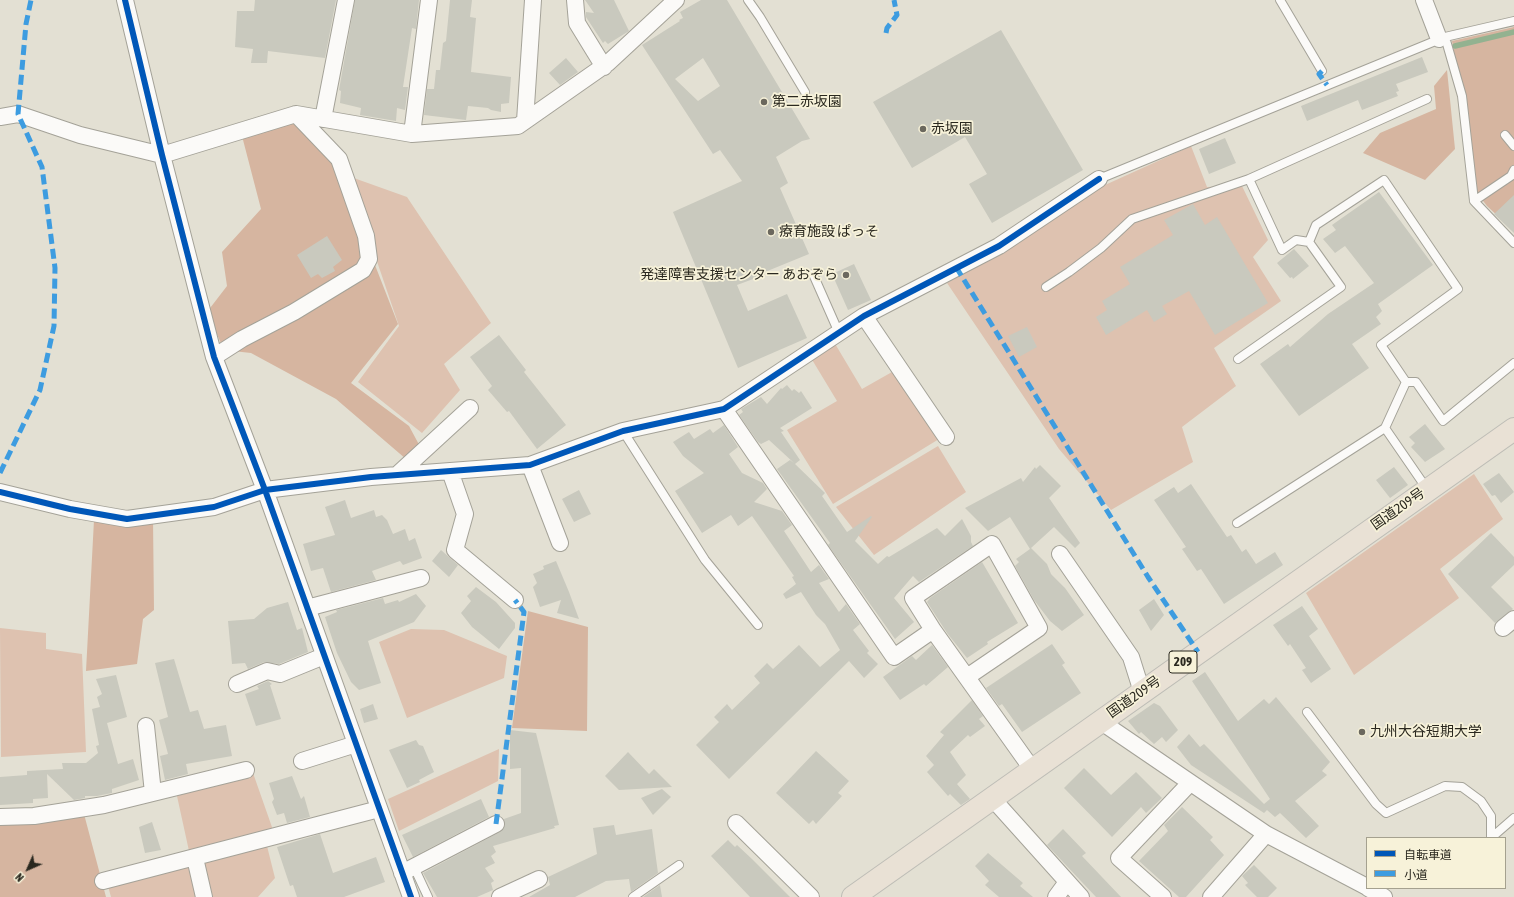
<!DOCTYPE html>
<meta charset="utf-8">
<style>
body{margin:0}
#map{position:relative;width:1514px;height:897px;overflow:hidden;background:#e3e0d3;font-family:"Asap Condensed","Noto Sans JP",sans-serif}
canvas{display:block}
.legend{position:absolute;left:1366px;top:837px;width:140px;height:52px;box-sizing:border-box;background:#f7f2d9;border:1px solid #a5a18f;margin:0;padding:5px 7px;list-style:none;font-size:12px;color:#2a281f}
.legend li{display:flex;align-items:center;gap:8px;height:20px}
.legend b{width:20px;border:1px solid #a5a18f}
.north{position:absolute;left:8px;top:849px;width:40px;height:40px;-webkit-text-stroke:3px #f7f2d9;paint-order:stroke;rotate:225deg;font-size:11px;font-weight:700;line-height:16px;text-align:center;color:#2a281f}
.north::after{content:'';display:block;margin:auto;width:14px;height:18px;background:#2a281f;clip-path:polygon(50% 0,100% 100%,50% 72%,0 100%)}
</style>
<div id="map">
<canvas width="1514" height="897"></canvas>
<ul class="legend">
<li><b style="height:5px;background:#0057b8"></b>自転車道</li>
<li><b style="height:5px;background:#3d9ce0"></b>小道</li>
</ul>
<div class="north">N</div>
</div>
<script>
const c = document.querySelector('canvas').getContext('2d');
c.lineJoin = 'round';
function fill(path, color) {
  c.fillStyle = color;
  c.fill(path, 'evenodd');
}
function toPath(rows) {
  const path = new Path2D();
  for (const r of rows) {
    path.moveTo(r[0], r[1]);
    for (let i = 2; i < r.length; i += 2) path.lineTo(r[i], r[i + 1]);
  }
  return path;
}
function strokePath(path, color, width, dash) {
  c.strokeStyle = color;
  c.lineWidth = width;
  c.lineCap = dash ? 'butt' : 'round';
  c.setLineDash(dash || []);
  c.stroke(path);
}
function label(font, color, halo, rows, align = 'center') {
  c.font = font + ' "Asap Condensed","Noto Sans JP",sans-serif';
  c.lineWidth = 3.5;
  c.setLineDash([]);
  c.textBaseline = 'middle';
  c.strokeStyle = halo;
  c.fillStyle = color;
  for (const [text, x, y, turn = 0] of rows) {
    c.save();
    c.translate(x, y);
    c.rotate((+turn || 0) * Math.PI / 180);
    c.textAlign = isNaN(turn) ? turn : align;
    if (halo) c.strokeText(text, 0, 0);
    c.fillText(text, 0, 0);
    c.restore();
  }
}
fill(toPath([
 [1191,146,1207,187,1242,186,1268,240,1253,257,1281,301,1214,348,1236,386,1182,427,1193,462,1111,510,1059,449,947,283,1105,185],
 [351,177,407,197,491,323,444,364,460,390,422,433,358,382,399,326,368,235],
 [834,342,862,389,892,372,939,439,833,504,787,430,837,401,811,358],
 [938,446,966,492,874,555,836,507],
 [1474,474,1503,519,1440,569,1459,598,1354,675,1306,593],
 [0,628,46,633,46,649,82,654,86,752,1,757],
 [411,629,444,630,507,656,504,678,407,718,379,642],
 [499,749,498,781,399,831,388,799],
 [253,773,273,830,189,851,177,796],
 [267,846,275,878,258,897,213,897,203,862],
 [192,864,201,897,111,897,108,886]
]), '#dec2b0');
fill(toPath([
 [1514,27,1514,231,1487,206,1477,193,1452,41],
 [1447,70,1455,149,1425,180,1363,153,1380,133,1436,109,1434,86],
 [295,122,332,155,398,324,351,383,409,426,423,452,413,465,336,399,251,353,224,350,207,312,227,286,222,252,261,209,242,136],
 [153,519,154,610,143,619,137,664,86,671,94,520],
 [528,611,588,627,587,731,512,728],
 [84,814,106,897,0,897,0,823]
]), '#d6b5a0');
strokePath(toPath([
 [1455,46,1514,32]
]), '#93b290', 5.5);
fill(toPath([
 [255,0,336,0,325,58,268,51,267,63,251,63,253,49,235,47,237,11,254,11],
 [355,0,419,0,416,29,412,28,403,87,408,87,405,110,397,108,396,121,360,115,361,108,340,103,341,91,339,90],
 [450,0,472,0,470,17,476,18,471,72,511,77,509,103,501,104,501,112,491,110,488,108,468,106,466,120,424,115,427,89,434,89,436,70,440,70,443,43,446,41],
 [585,0,614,0,629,31,608,44,605,41,603,43,586,17,586,12,594,13],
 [701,0,727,0,810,139,802,141,776,157,788,183,780,188,809,254,765,272,764,275,737,285,748,311,787,294,807,338,738,368,673,212,742,181,720,150,713,154,642,45,680,21,679,20,683,18,680,12],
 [703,58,720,86,698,101,675,79],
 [1001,30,1083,170,992,223,969,184,987,174,965,137,912,168,873,102],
 [1422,57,1428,72,1396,84,1399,91,1396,92,1398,96,1362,110,1358,100,1307,121,1301,106],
 [566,58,578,72,560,85,549,73],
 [1225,138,1236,163,1209,174,1199,149],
 [1379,192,1433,265,1378,304,1382,311,1376,317,1381,324,1352,344,1369,368,1299,416,1260,364,1288,344,1290,347,1328,314,1374,283,1345,246,1335,253,1323,239,1336,230,1332,225],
 [1514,195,1514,233,1494,214],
 [1193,204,1205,225,1217,217,1268,303,1215,335,1189,291,1162,306,1167,314,1154,322,1147,310,1106,335,1096,317,1107,310,1102,301,1130,284,1120,267,1173,235,1164,220],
 [327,236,342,260,333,267,335,271,322,278,318,274,311,278,297,255],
 [1294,249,1309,266,1293,279,1292,277,1290,278,1277,263],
 [854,264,871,300,848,310,832,274],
 [1027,327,1037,347,1019,357,1008,336],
 [499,335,526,370,524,372,566,425,537,449,509,411,507,412,488,390,492,386,470,357],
 [787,385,792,391,794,389,799,393,801,391,812,408,780,428,784,431,781,432,800,460,795,464,825,493,822,496,847,532,871,516,872,517,855,541,878,564,887,556,889,557,937,528,945,536,962,519,971,536,971,542,973,546,919,582,913,576,894,598,914,622,895,639,828,545,830,543,777,469,790,460,794,463,769,440,761,444,758,442,739,415,743,412,741,409,761,397,767,404,781,388,782,389],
 [1425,424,1445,449,1425,462,1411,447,1415,443,1409,437],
 [724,425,738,447,729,454,742,473,763,483,767,489,754,502,782,511,792,525,784,531,811,572,819,565,829,579,819,583,839,612,846,604,860,624,853,630,869,651,867,653,878,664,864,678,849,661,729,779,696,745,719,722,714,717,727,704,732,710,760,683,754,676,767,663,773,669,799,645,820,667,840,650,825,624,816,615,801,592,786,599,783,594,796,584,792,577,794,576,752,516,738,526,731,515,702,533,675,491,704,473,683,456,673,442,689,432,694,439,710,429,713,433],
 [1040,465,1061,486,1049,498,1080,543,1075,548,1054,527,1031,548,1047,564,1051,574,1065,588,1084,615,1062,631,1050,621,1034,600,1015,566,1019,562,1016,559,1030,549,1010,517,988,531,965,508,1021,478,1023,482,1035,467,1036,469],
 [1394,467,1408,485,1390,498,1376,480],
 [1499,473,1514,492,1501,503,1495,495,1492,496,1483,484],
 [1191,484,1227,537,1231,535,1242,552,1246,549,1256,564,1275,552,1283,565,1224,604,1201,569,1197,571,1182,549,1186,547,1154,500,1174,487,1178,493],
 [579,490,591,514,574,522,562,499],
 [345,500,351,518,374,510,376,517,382,515,387,520,393,534,405,529,409,541,415,538,422,558,403,565,400,561,372,571,376,580,331,592,323,568,311,571,303,544,335,535,325,507],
 [1491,533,1514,557,1514,565,1491,587,1513,609,1495,623,1448,574],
 [441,550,458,565,449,577,432,561],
 [556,561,569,592,579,619,557,613,561,600,540,607,533,587,537,583,533,574,544,569,543,566],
 [982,562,1018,623,987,642,988,644,967,658,947,633,927,602,930,598],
 [476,587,496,602,515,623,515,628,499,649,472,627,461,613,471,601,467,596],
 [416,594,426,606,414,622,368,641,381,683,359,690,351,682,337,653,325,617,337,612,336,610,383,598,385,604,398,600,399,602],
 [1154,599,1164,615,1151,631,1139,610],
 [288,602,297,630,302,628,308,652,279,664,264,662,248,669,245,663,232,664,228,621,254,619,267,608],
 [1302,606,1318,629,1309,636,1331,669,1311,683,1302,670,1306,668,1290,644,1288,646,1273,625],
 [1052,644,1065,663,1062,665,1081,693,1022,732,1002,704,999,706,986,688],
 [932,645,948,667,926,686,924,684,900,700,883,677,912,656,916,660],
 [174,659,190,712,198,710,204,729,226,725,232,756,186,764,188,774,165,780,160,756,168,754,159,720,168,717,155,663],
 [1205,672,1238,721,1264,699,1269,704,1276,697,1330,762,1322,771,1327,775,1295,801,1319,826,1306,838,1280,813,1275,817,1267,810,1264,813,1191,765,1177,747,1189,734,1200,747,1204,744,1264,804,1270,799,1192,681],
 [116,675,127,717,107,723,118,764,133,759,139,780,112,789,112,793,97,796,85,796,85,798,74,800,47,774,48,798,33,799,33,803,0,805,0,777,27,775,27,771,63,769,62,763,86,763,98,753,96,746,99,745,92,709,100,707,97,697,102,694,96,679],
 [268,681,272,684,270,685,281,719,256,726,245,694,259,689,257,686],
 [972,700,983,716,979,719,985,726,970,737,968,735,950,752,966,775,957,784,970,799,961,805,950,794,948,796,927,772,934,765,926,756,944,735,940,732],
 [1154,703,1160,706,1178,730,1166,742,1162,737,1154,744,1141,732,1139,734,1128,721],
 [373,704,378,719,364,723,360,709],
 [510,730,536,733,559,825,554,826,555,828,493,846,496,852,491,856,495,863,485,868,494,881,491,883,493,890,477,897,437,897,423,873,500,832,505,825,504,819,521,813,521,768,510,769],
 [416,740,419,745,423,746,434,772,419,780,420,782,407,788,389,750],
 [816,751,849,781,838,793,842,796,816,824,813,820,809,824,776,793],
 [628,752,649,774,654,769,672,787,619,790,605,776],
 [1084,768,1111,795,1136,772,1162,798,1146,813,1141,807,1112,837,1064,788],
 [292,776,301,799,304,796,310,817,287,823,284,813,277,815,272,802,274,799,269,783],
 [662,789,671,797,653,815,641,798],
 [481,799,489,817,413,857,402,835],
 [1182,807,1213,837,1210,840,1224,855,1186,897,1179,897,1139,861,1168,831,1164,825],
 [152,822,161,850,145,853,139,827],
 [614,825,616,835,652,829,658,873,631,892,629,879,606,881,575,897,529,897,550,885,548,877,597,854,593,828],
 [1063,829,1086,853,1082,856,1121,897,1096,897,1047,845],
 [320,834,333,873,376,857,385,882,344,897,297,897,293,885,290,886,277,847],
 [728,840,735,847,737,845,752,859,790,897,750,897,711,856],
 [988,853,1023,883,1020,886,1033,897,999,897,985,885,989,881,975,866],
 [1254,865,1277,888,1268,897,1257,897,1245,885,1248,883,1242,876],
 [660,885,662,897,643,897]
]), '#c9c9be');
const lane = toPath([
 [748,0,760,17,805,92],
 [1280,0,1322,71],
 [1445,37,1462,96,1474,201,1514,243],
 [1505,135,1514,146],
 [1099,179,1445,37,1514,21],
 [1474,201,1511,176,1514,170],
 [1309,242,1296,240,1282,250,1249,179,1427,99],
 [813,274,839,333],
 [1046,287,1069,272,1101,248,1132,219,1249,179],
 [1238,359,1341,287,1309,242,1316,225,1384,180,1458,289,1381,345,1406,382,1385,428],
 [1406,382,1416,382,1443,421,1514,363],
 [623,431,705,560,758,625],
 [1237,523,1385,428,1427,489],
 [1307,712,1376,804,1386,813,1445,786,1462,787,1481,801,1491,816,1491,838],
 [1491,838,1514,818],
 [414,867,428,897],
 [633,897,679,865]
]);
const street = toPath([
 [125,0,162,155,214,357,265,490,411,897],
 [575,0,577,23,604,67],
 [1424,0,1439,39],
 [0,117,18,114,80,135,162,155,296,114,412,134,518,126,608,63,676,0],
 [323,119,346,0],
 [525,121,533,0],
 [412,134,429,0],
 [864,316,946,437],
 [214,357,242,339,294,312,363,270,369,259,366,236,339,159,296,114],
 [724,409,894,657,933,630,1032,769],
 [530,465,560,543],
 [450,471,465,514,455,550,515,600],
 [397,475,470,408],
 [0,492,70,509,127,519,214,507,265,490,371,477,530,465,623,431,724,409,864,316,999,246,1099,179],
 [1060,554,1131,657,1142,692],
 [307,608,421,578],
 [1503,628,1514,619],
 [933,630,913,598,992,544,1039,628,967,677],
 [237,684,267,671,280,674,324,656],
 [1100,721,1266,834,1367,887],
 [146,726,153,793],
 [302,761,356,744],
 [992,798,1081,897],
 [0,817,34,816,104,805,246,770],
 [736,823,811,897],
 [195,858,204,897],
 [402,873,496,824],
 [103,881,379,809],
 [1368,888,1384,897],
 [500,897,539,879],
 [1056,897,1067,882],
 [1163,897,1119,858,1190,783],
 [1211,897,1266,834]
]);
const highway = toPath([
 [853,897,1514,429]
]);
strokePath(lane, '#a4a298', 10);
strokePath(street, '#a4a298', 18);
strokePath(highway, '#bebdb6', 24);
strokePath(lane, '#fbfaf8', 8);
strokePath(street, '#fbfaf8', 16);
strokePath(highway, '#e9e1d5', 22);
strokePath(toPath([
 [886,33,887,28,897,15,894,0],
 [1322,71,1319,74,1327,85],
 [956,267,1148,577,1198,652],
 [0,473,40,390,54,326,55,268,42,167,18,114,26,24,31,0],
 [496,824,524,612,515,600]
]), '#3d9ce0', 5, [10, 5]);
strokePath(toPath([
 [125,0,162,155,214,357,265,490,411,897],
 [0,492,70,509,127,519,214,507,265,490,371,477,530,465,623,431,724,409,864,316,999,246,1099,179]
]), '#0057b8', 6);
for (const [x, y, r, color] of [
 [764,102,4,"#6b685e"],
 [923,129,4,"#6b685e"],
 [771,232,4,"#6b685e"],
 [846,275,4,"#6b685e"],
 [1362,732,4,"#6b685e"]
]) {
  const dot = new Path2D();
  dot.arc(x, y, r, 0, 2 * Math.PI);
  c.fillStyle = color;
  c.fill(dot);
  strokePath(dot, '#f7f2d9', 1.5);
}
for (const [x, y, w] of [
 [1183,662,28]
]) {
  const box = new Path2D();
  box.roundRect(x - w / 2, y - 11, w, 22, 3);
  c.fillStyle = '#f7f2d9';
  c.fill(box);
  strokePath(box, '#2a281f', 1);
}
label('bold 13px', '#2a281f', null, [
 ["209",1183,662]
]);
label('14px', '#2a281f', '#f7f2d9', [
 ["第二赤坂園",772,102],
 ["赤坂園",931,129],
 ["療育施設 ぱっそ",779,232],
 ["発達障害支援センター あおぞら",838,275,"right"],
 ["九州大谷短期大学",1370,732]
], 'left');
label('14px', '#2a281f', '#f7f2d9', [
 ["国道209号",1398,509,-35],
 ["国道209号",1134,697,-35]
]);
</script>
